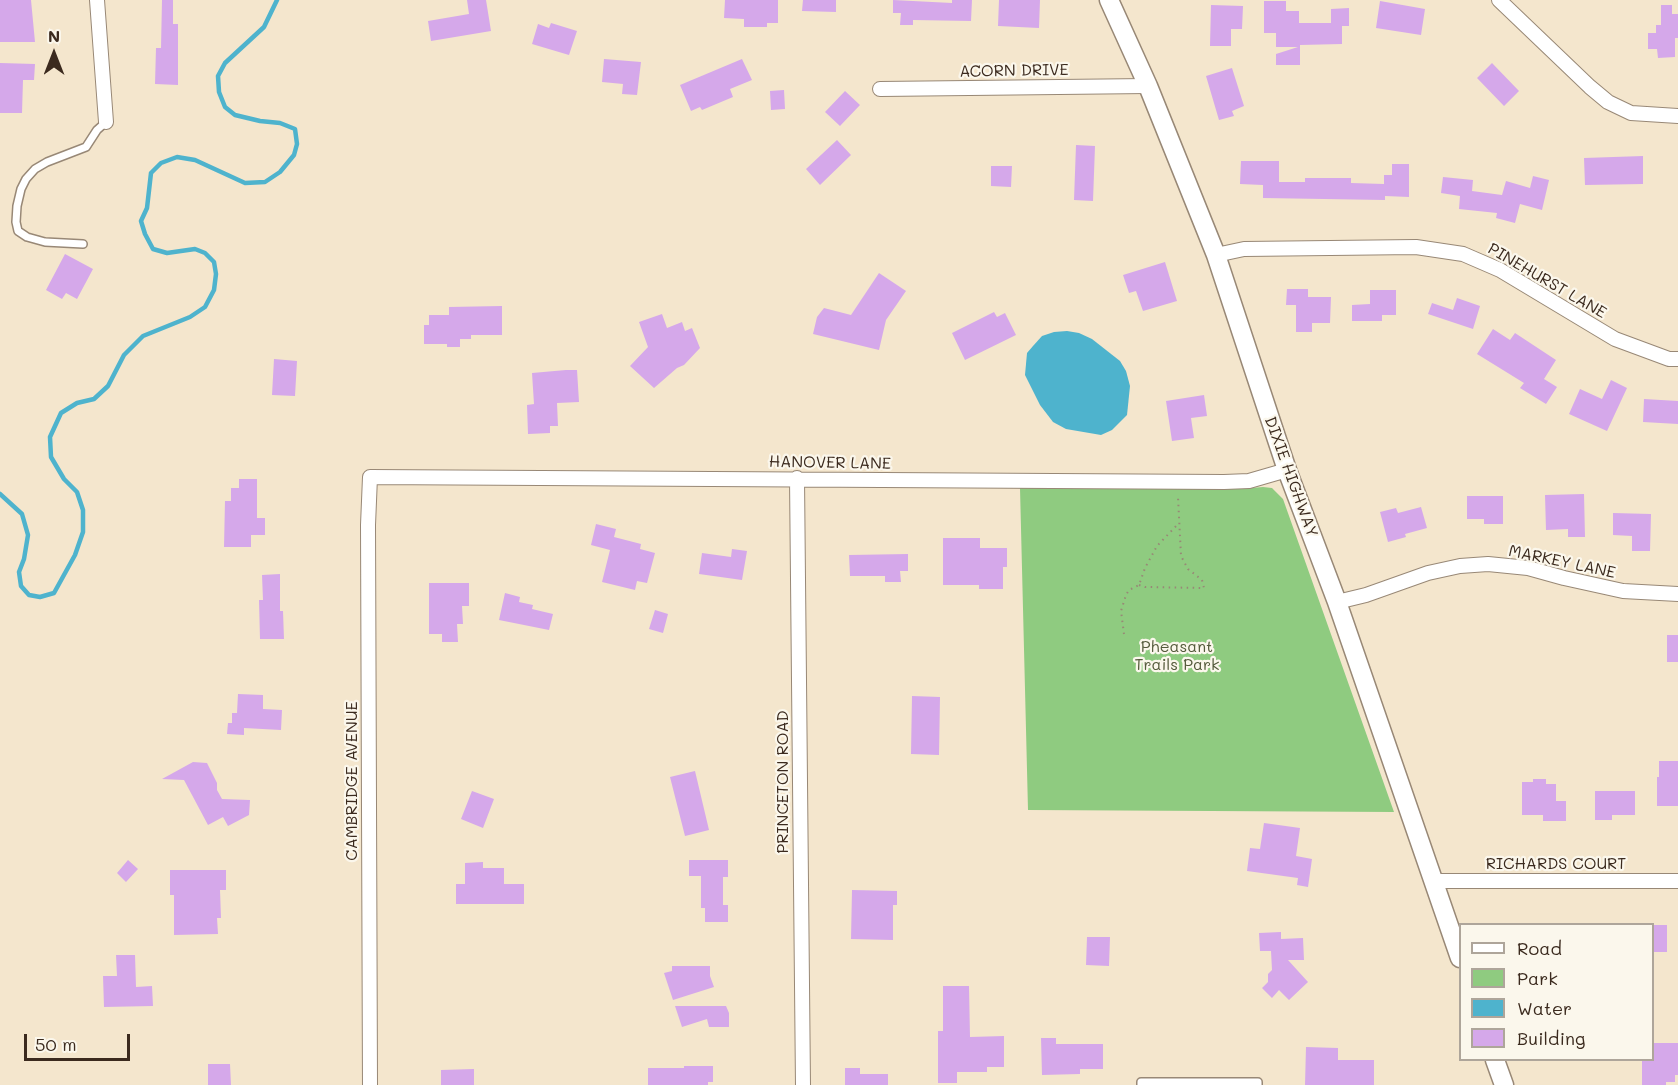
<!DOCTYPE html>
<style>
body{margin:0}
#map{position:relative;width:1678px;height:1085px;overflow:hidden;background:#f4e6cd;font-family:Mali,sans-serif}
canvas{display:block}
.legend{position:absolute;left:1459px;top:923px;width:195px;height:138px;box-sizing:border-box;background:#fbf7ec;border:2px solid #aea59a;margin:0;padding:8px 10px;list-style:none;font-size:18px;color:#3b2a1e}
.legend li{display:flex;align-items:center;gap:12px;height:30px}
.legend b{width:30px;border:2px solid #aea59a}
.north{position:absolute;left:24px;top:24px;width:60px;height:60px;-webkit-text-stroke:4px #fbf7ec;paint-order:stroke;rotate:0deg;font-size:16px;font-weight:700;line-height:24px;text-align:center;color:#3b2a1e}
.north::after{content:'';display:block;margin:auto;width:21px;height:27px;background:#3b2a1e;clip-path:polygon(50% 0,100% 100%,50% 72%,0 100%)}
.scale{position:absolute;left:24px;top:1034px;width:106px;height:27px;box-sizing:border-box;border:3px solid #3b2a1e;border-top:0;padding-left:8px;font-size:18px;line-height:21px;white-space:nowrap;color:#3b2a1e;-webkit-text-stroke:4px #fbf7ec;paint-order:stroke}
</style>
<div id="map">
<canvas width="1678" height="1085"></canvas>
<ul class="legend">
<li><b style="height:8px;background:#fff"></b>Road</li>
<li><b style="height:16px;background:#8fcb80"></b>Park</li>
<li><b style="height:16px;background:#4eb3cd"></b>Water</li>
<li><b style="height:16px;background:#d5a8ea"></b>Building</li>
</ul>
<div class="north">N</div>
<div class="scale">50 m</div>
</div>
<script>
const c = document.querySelector('canvas').getContext('2d');
c.lineJoin = 'round';
function fill(path, color) {
  c.fillStyle = color;
  c.fill(path, 'evenodd');
}
function toPath(rows) {
  const path = new Path2D();
  for (const r of rows) {
    path.moveTo(r[0], r[1]);
    for (let i = 2; i < r.length; i += 2) path.lineTo(r[i], r[i + 1]);
  }
  return path;
}
function strokePath(path, color, width, dash) {
  c.strokeStyle = color;
  c.lineWidth = width;
  c.lineCap = dash ? 'butt' : 'round';
  c.setLineDash(dash || []);
  c.stroke(path);
}
function label(font, color, halo, rows, align = 'center') {
  c.font = font + ' Mali,sans-serif';
  c.lineWidth = 4.5;
  c.setLineDash([]);
  c.textBaseline = 'middle';
  c.strokeStyle = halo;
  c.fillStyle = color;
  for (const [text, x, y, turn = 0] of rows) {
    c.save();
    c.translate(x, y);
    c.rotate((+turn || 0) * Math.PI / 180);
    c.textAlign = isNaN(turn) ? turn : align;
    if (halo) c.strokeText(text, 0, 0);
    c.fillText(text, 0, 0);
    c.restore();
  }
}
fill(toPath([
 [1263,487,1272,488,1283,499,1394,812,1028,810,1020,488,1238,489]
]), '#8fcb80');
fill(toPath([
 [1067,331,1079,333,1092,339,1120,361,1126,371,1130,386,1127,415,1112,430,1101,435,1066,429,1053,422,1040,405,1025,375,1027,353,1033,346,1042,336,1054,332]
]), '#4eb3cd');
strokePath(toPath([
 [0,494,22,514,28,535,24,559,19,572,21,586,29,595,40,597,54,593,75,555,83,532,83,510,77,492,64,479,51,457,50,437,61,413,77,403,94,399,108,386,124,355,143,336,190,317,205,307,214,290,216,274,214,262,205,253,195,249,167,253,153,249,145,234,141,221,147,208,151,173,161,163,177,157,195,160,245,183,265,182,280,172,294,155,297,144,295,129,280,123,260,121,235,115,225,107,219,92,218,76,225,63,264,27,277,0]
]), '#4eb3cd', 4.5);
fill(toPath([
 [0,0,31,0,35,42,0,42],
 [162,0,173,0,173,24,178,24,178,85,155,84,156,48,161,48],
 [467,0,486,0,491,31,431,41,428,21,469,14],
 [725,0,778,0,778,23,767,23,767,27,744,27,744,19,724,18],
 [803,0,836,0,836,12,802,11],
 [893,0,952,3,952,0,972,0,971,21,913,20,913,25,900,25,901,13,893,13],
 [999,0,1040,0,1039,28,998,26],
 [1264,1,1286,1,1286,11,1299,11,1299,23,1331,23,1331,9,1349,8,1349,26,1342,26,1342,44,1300,45,1300,65,1276,65,1276,54,1298,47,1276,47,1276,33,1264,33],
 [1380,1,1425,9,1421,35,1376,28],
 [1211,5,1243,6,1242,29,1231,29,1231,46,1210,46],
 [1661,5,1672,5,1672,14,1678,14,1678,38,1675,38,1675,57,1658,58,1657,49,1648,49,1648,33,1656,33,1656,25,1661,25],
 [551,23,577,31,569,55,532,44,538,24,549,28],
 [604,59,641,62,637,95,622,94,623,84,602,82],
 [742,59,752,80,730,89,733,97,702,110,700,107,691,111,680,85],
 [0,63,35,64,34,80,23,80,22,113,0,113],
 [1492,63,1519,91,1504,106,1477,78],
 [1232,68,1244,106,1232,111,1234,116,1219,120,1206,76],
 [784,90,785,109,771,110,770,91],
 [845,91,860,105,840,126,825,112],
 [837,140,851,155,820,185,806,169],
 [1076,145,1095,146,1093,201,1074,200],
 [1643,156,1643,184,1585,185,1584,158],
 [1241,161,1279,161,1279,182,1305,182,1305,178,1351,178,1351,183,1384,184,1384,175,1392,175,1392,164,1409,164,1409,197,1385,196,1385,200,1263,198,1263,185,1240,184],
 [991,166,1012,166,1011,187,991,186],
 [1533,176,1549,180,1542,210,1520,204,1515,223,1496,218,1497,213,1459,209,1460,196,1441,193,1443,177,1473,180,1472,191,1502,195,1506,181,1530,188],
 [65,254,93,269,77,299,66,293,62,299,46,290],
 [1165,262,1177,301,1143,311,1136,291,1129,293,1123,275],
 [879,273,906,291,886,320,879,350,813,334,817,317,824,308,851,315],
 [1287,289,1308,289,1308,297,1331,297,1330,323,1312,323,1312,332,1296,332,1296,305,1286,305],
 [1370,290,1396,290,1396,315,1382,315,1382,321,1352,321,1352,305,1370,304],
 [1457,298,1480,306,1473,329,1428,314,1432,303,1453,310],
 [502,306,502,335,471,335,471,339,460,339,460,347,447,347,447,344,424,344,424,325,429,325,429,315,449,315,449,307],
 [994,312,997,317,1005,313,1016,335,965,360,952,333],
 [662,314,667,328,682,322,685,331,692,328,700,348,684,365,677,368,654,388,630,366,648,347,639,322],
 [1493,329,1510,340,1515,333,1556,360,1544,379,1557,387,1546,404,1520,388,1524,383,1477,354],
 [274,359,297,361,295,396,272,395],
 [566,370,577,370,579,402,557,403,558,426,550,426,550,433,528,434,527,405,534,404,532,373],
 [1611,380,1627,388,1607,431,1569,414,1580,389,1602,399],
 [1204,395,1207,416,1191,418,1194,438,1172,441,1166,401],
 [1644,399,1678,401,1678,424,1643,422],
 [239,479,257,479,257,518,265,518,265,535,251,535,251,547,224,547,225,501,231,501,231,488,239,488],
 [1584,494,1585,537,1568,537,1568,529,1546,530,1545,495],
 [1467,496,1503,496,1503,524,1484,524,1484,519,1467,519],
 [1421,507,1427,528,1405,534,1406,537,1388,542,1380,512,1396,508,1398,513],
 [1613,513,1651,514,1650,551,1632,551,1632,536,1613,535],
 [596,524,616,529,614,537,641,544,640,549,655,553,647,583,637,581,635,590,602,582,610,550,591,545],
 [943,538,980,538,980,548,1007,548,1007,567,1003,567,1003,589,979,589,979,585,943,585],
 [732,549,747,551,742,580,699,574,702,553,731,557],
 [908,554,908,571,900,571,901,582,885,582,885,576,850,576,849,555],
 [280,574,280,611,283,611,284,639,260,639,259,600,263,600,262,575],
 [429,583,469,583,469,606,462,606,463,624,457,624,458,642,442,642,442,634,429,634],
 [505,593,520,597,519,602,533,605,532,609,553,614,549,630,499,620],
 [655,610,668,614,663,633,649,629],
 [1667,635,1678,635,1678,662,1667,662],
 [238,694,263,695,263,709,282,710,281,730,244,728,244,735,227,734,228,723,232,723,232,713,237,713],
 [912,696,940,697,939,755,911,754],
 [1659,761,1678,761,1678,806,1657,806,1657,777,1659,777],
 [193,762,207,763,217,783,217,790,222,799,250,800,249,815,228,826,223,817,208,825,184,780,162,779],
 [695,771,709,830,685,836,670,777],
 [1533,779,1546,779,1546,784,1556,784,1556,801,1566,801,1566,821,1543,821,1543,815,1522,815,1522,782,1533,782],
 [472,791,494,799,483,828,461,819],
 [1595,791,1635,791,1635,815,1612,815,1612,820,1595,820],
 [1264,823,1300,828,1296,856,1312,859,1308,887,1297,885,1298,878,1247,871,1250,848,1260,849],
 [128,860,138,869,126,882,117,873],
 [689,860,728,860,728,877,723,877,723,905,728,905,728,922,705,922,705,908,701,908,701,876,689,876],
 [483,862,483,868,504,868,504,884,524,884,524,904,456,904,456,884,465,884,465,863],
 [170,870,226,870,226,890,220,890,221,918,217,918,218,934,174,935,174,895,170,895],
 [852,890,897,891,897,905,893,905,893,940,851,939],
 [1653,925,1667,925,1667,952,1653,952],
 [1281,932,1281,939,1303,938,1304,960,1288,960,1308,982,1289,1000,1279,990,1272,998,1262,988,1268,982,1268,974,1272,970,1271,951,1260,951,1259,933],
 [1087,937,1110,937,1109,966,1086,965],
 [116,955,135,955,136,987,152,986,153,1006,104,1007,103,976,117,976],
 [672,966,710,966,710,976,714,987,673,1000,664,973,672,971],
 [943,986,969,986,970,1037,1004,1036,1004,1067,987,1067,987,1072,957,1072,957,1083,938,1083,938,1031,943,1031],
 [675,1006,726,1006,729,1013,729,1027,709,1027,707,1019,682,1027],
 [1041,1038,1056,1038,1056,1044,1103,1044,1103,1069,1080,1069,1080,1074,1042,1075],
 [1653,1043,1678,1043,1678,1075,1675,1075,1675,1082,1666,1082,1666,1085,1642,1085,1642,1059,1653,1059],
 [1306,1047,1338,1048,1338,1060,1374,1060,1374,1085,1305,1085],
 [208,1064,230,1064,231,1085,208,1085],
 [684,1066,713,1066,713,1082,708,1082,708,1085,648,1085,648,1068,684,1068],
 [845,1068,860,1068,860,1074,888,1074,888,1085,845,1085],
 [474,1069,474,1085,441,1085,441,1070]
]), '#d5a8ea');
const service = toPath([
 [83,244,45,242,27,237,18,231,16,222,17,206,21,189,26,179,35,169,47,162,86,147,97,130,106,122],
 [1141,1085,1141,1082,1258,1082,1258,1085]
]);
const minor = toPath([
 [97,0,106,122],
 [1499,0,1590,87,1608,102,1631,113,1678,116],
 [880,89,1148,86],
 [1216,255,1244,249,1416,247,1463,254,1500,270,1615,339,1669,359,1678,359],
 [797,478,803,1085],
 [1337,602,1366,595,1428,573,1460,566,1488,564,1528,568,1564,578,1623,591,1678,594],
 [1434,881,1678,881],
 [370,1085,368,525,370,477,1224,482,1249,481,1287,470]
]);
const secondary = toPath([
 [1109,0,1148,86,1216,255,1287,470,1337,602,1460,958],
 [1495,1060,1504,1085]
]);
strokePath(service, '#988876', 10);
strokePath(minor, '#988876', 16);
strokePath(secondary, '#988876', 21);
strokePath(toPath([
 [1139,585,1145,587,1204,588,1202,580,1188,569,1181,556,1178,497],
 [1124,634,1121,611,1126,595,1129,590,1139,585,1145,568,1157,546,1178,524]
]), '#988876', 2, [1.5, 4.5]);
strokePath(service, '#fff', 7);
strokePath(minor, '#fff', 14);
strokePath(secondary, '#fff', 18);
label('16px', '#3b2a1e', '#fbf7ec', [
 ["ACORN DRIVE",1014,71,-1],
 ["PINEHURST LANE",1547,281,30],
 ["HANOVER LANE",830,463,1],
 ["DIXIE HIGHWAY",1291,477,70],
 ["MARKEY LANE",1562,562,12],
 ["CAMBRIDGE AVENUE",352,781,-90],
 ["PRINCETON ROAD",783,782,-90],
 ["RICHARDS COURT",1556,864]
]);
label('16px', '#545a3b', '#fbf7ec', [
 ["Pheasant",1177,647],
 ["Trails Park",1177,665]
]);
</script>
